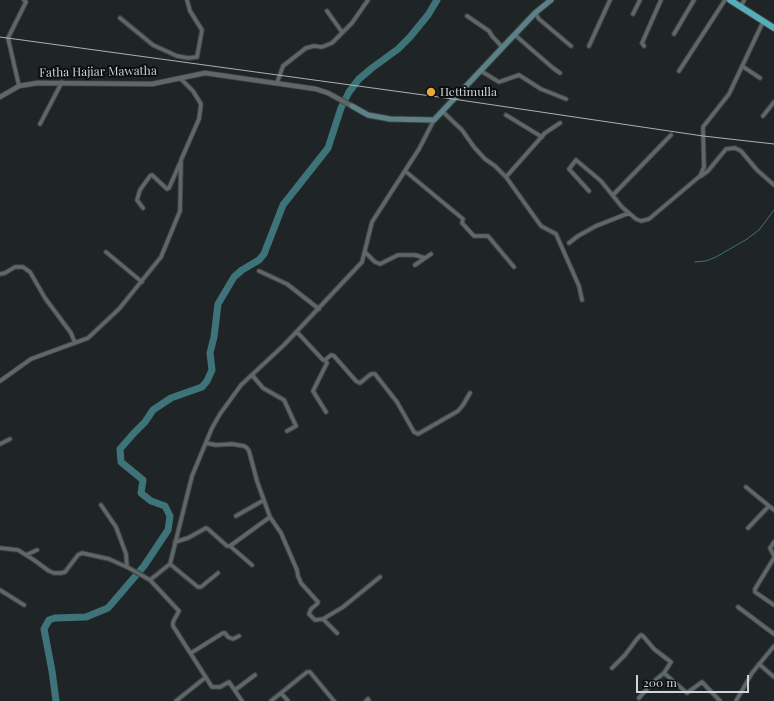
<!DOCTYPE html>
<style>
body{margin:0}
#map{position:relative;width:774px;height:701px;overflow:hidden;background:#1f2526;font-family:"Playfair Display",serif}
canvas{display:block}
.scale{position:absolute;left:636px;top:675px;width:113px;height:18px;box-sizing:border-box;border:2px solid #d1d5d6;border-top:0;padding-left:5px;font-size:12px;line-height:14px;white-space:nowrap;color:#d1d5d6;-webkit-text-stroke:3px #0b0d0e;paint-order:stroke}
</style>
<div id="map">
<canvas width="774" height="701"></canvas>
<div class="scale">200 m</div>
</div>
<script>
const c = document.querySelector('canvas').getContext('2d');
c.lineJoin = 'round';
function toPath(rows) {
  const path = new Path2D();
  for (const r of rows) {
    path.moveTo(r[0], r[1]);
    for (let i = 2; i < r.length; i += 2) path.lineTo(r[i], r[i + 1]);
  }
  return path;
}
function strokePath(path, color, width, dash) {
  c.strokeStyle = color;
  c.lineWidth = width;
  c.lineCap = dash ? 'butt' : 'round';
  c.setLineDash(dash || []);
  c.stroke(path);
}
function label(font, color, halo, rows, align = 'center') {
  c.font = font + ' "Playfair Display",serif';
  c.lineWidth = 4;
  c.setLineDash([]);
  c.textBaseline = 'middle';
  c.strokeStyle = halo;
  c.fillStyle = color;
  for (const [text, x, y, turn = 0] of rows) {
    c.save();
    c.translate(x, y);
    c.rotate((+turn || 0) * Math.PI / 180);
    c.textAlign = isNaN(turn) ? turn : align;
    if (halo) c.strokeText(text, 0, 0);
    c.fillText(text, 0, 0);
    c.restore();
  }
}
strokePath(toPath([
 [695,262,706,261,716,257,747,239,759,230,774,210]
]), '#3e737a', 1);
strokePath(toPath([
 [56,701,52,671,44,629,49,620,55,618,86,617,108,608,144,566,168,530,170,516,165,506,151,501,141,493,143,480,121,462,120,449,134,433,145,422,153,410,171,398,202,387,207,381,212,370,210,353,214,337,218,304,234,277,242,270,259,260,264,254,283,205,328,148,341,108,349,92,359,79,372,68,398,49,410,37,428,15,437,0]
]), '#3e737a', 7);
const minor = toPath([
 [741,7,744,0],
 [327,11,342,32],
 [535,13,539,19,571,46],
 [633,14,640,0],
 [467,16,489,31,492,36,503,48],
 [120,18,153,45,177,56,188,58,197,57,202,30,190,11,187,0],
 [674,34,694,0],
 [515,35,553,68,560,73],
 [589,46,610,0],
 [644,46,642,43,661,0],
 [742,66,760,78],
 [481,71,499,82,519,75,541,89,566,99],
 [679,71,725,0],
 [277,83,283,66,306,48,314,46,322,47,332,43,352,23,368,0],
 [19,86,8,38,26,2,24,0],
 [442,111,462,130,474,147,485,159,495,166,506,177,541,226,556,234,579,286,582,300],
 [506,115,542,137],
 [763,116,774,102],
 [40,124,62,82],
 [405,171,463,219,462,223,474,236,488,236,514,267],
 [701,176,708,171,726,149,735,148,741,151,757,170,774,185],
 [506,177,545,133,560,123],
 [589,191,569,169,576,160,601,181,622,207,636,219,641,221,649,219,700,176,704,167,703,127,729,94,763,22],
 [613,195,671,135],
 [143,208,137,200,140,190,150,176,152,175,167,189,169,188,180,163],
 [569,243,578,236,596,226,629,213],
 [106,252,142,282],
 [365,252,375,262,380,264,398,255,415,255,425,258],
 [415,265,431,254],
 [259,271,287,284,319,309],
 [0,274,5,273,15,267,23,267,30,272,45,298,71,333,75,343],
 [297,332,323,360,325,360,331,355,334,356,356,381,360,383,371,374,375,374,397,402,414,432,418,434,458,411,463,405,470,393],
 [325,360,327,363,313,391,326,412],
 [252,375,263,388,284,400,296,426,287,431],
 [0,381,31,359,88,338,119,309,161,257,180,211,181,160,199,119,201,104,193,91,180,78],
 [206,443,216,445,232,444,244,446,247,448,249,451,257,481,270,517],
 [0,444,10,439],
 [746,487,774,510],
 [101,505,116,527,126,554,127,567],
 [236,516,264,500],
 [748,528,769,506],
 [175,542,188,538,206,528,208,529,227,546,230,546,270,517,281,533,297,570,298,576,301,583,318,602,317,604,311,609,309,614,315,620,323,619,337,633],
 [774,542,770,548,774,556],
 [230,546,252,565],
 [0,548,18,550,34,560,49,571,54,573,61,573,65,572,78,555,82,553,109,559,129,568,150,580,170,564,192,476,212,428,220,414,241,385,284,345,362,262,372,222,419,149,434,120],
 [26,555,37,550],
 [774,558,755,589,755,592,774,605],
 [170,564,198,587,201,587,218,573],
 [150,580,179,611,173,622,173,626,212,687,220,687,229,682,242,701],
 [0,590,24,605],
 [738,607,774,634],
 [323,619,343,607,380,577],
 [191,653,223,633,225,633,228,637,233,639,239,636],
 [759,664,774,677],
 [612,668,625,655,637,639,641,635,643,636,654,649,671,662,664,673,687,693,702,682,720,701],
 [235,690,255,675],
 [281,693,288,701],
 [639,698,653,682,664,673],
 [176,701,206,677],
 [271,701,307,672,310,672,334,701],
 [366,701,368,699,369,701],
 [736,701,752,673,774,646]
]);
const tertiary = toPath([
 [0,97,19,86,37,83,152,84,205,73,316,89,328,93,352,106]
]);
const secondary = toPath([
 [352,106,368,115,390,119,434,120,535,13,551,0]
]);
const trunk = toPath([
 [730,0,774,28]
]);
strokePath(minor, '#3d4243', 5.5);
strokePath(tertiary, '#3d4243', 6);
strokePath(secondary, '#3d4243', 7);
strokePath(trunk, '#3d4243', 8);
strokePath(minor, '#606768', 3.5);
strokePath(tertiary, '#606768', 4.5);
strokePath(secondary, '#5c8287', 5);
strokePath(trunk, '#56aeba', 6);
strokePath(toPath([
 [0,37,453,99,703,136,774,144]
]), '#acb0b1', 1);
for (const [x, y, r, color] of [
 [431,92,5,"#eda83b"]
]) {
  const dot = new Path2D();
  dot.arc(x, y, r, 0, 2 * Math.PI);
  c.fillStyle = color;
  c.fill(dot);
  strokePath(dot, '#0b0d0e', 1.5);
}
label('12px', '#d1d5d6', '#0b0d0e', [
 ["Fatha Hajiar Mawatha",98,72,-1]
]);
label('12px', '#d1d5d6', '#0b0d0e', [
 ["Hettimulla",440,92]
], 'left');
</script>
